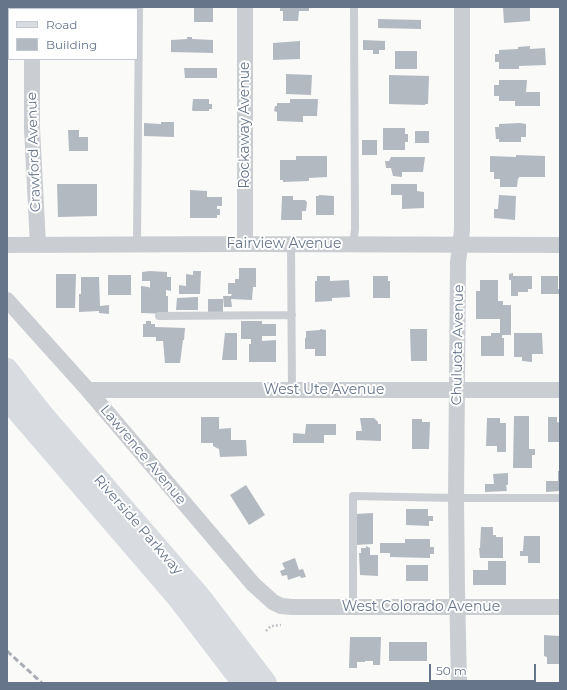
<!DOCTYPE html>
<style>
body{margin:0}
#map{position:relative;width:567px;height:690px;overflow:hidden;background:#fafaf8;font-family:Montserrat,sans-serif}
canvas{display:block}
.frame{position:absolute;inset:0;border:8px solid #67758b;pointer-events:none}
.legend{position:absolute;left:8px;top:8px;width:130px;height:52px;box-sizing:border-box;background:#fff;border:1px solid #c2c8d1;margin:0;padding:5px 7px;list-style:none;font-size:12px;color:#67758b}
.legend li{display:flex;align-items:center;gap:8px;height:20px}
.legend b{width:20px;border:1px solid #c2c8d1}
.scale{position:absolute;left:429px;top:664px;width:107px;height:18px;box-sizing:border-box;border:2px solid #67758b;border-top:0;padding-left:5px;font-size:12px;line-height:14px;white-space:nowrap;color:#67758b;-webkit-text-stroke:3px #fff;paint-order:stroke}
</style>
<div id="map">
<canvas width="567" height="690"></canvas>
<div class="frame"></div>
<ul class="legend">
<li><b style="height:5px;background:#d8dbe0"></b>Road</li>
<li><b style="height:11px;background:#b3b9c1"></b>Building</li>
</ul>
<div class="scale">50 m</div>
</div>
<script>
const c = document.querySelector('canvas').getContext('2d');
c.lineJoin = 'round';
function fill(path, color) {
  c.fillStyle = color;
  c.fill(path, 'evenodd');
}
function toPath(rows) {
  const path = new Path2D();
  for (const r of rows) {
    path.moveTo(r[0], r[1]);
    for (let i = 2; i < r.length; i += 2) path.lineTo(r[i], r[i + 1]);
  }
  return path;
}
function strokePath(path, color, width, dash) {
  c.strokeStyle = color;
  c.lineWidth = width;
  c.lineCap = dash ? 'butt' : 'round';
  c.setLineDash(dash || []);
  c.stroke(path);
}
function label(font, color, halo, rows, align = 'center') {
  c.font = font + ' Montserrat,sans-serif';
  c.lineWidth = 4;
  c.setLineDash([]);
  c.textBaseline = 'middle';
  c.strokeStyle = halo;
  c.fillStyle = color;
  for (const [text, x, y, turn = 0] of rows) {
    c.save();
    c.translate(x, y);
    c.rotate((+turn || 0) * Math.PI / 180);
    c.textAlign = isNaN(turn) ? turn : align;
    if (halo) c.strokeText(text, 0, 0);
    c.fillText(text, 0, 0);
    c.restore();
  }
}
fill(toPath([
 [194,7,213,7,213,22,194,22],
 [280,7,309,7,309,11,299,11,298,21,283,21,283,11,280,11],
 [503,7,530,7,530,21,504,23],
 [378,19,421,20,421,29,378,28],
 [187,37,192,37,192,39,213,40,213,53,171,52,171,40,187,39],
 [363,40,385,41,385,50,379,50,379,54,373,54,373,50,363,50],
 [300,41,300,59,273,60,273,43],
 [530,46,530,49,545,48,546,65,519,66,519,69,499,69,499,62,495,62,495,54,499,54,499,50,518,49,518,47],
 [395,51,417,51,417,69,395,69],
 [184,68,217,68,217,78,185,78],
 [286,74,312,75,311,95,286,94],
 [389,75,429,76,428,104,425,104,425,105,389,104],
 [499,80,527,80,526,92,540,92,540,106,515,106,515,101,499,101,499,96,494,96,494,85,499,85],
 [193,99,209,99,209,104,212,104,212,109,209,109,209,111,193,111,192,110],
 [290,99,318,99,317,116,303,116,303,122,277,121,277,112,274,111,275,106,277,106,277,103,290,103],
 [161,122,174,122,174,137,144,136,144,123,161,124],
 [520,123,526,124,526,137,521,137,521,142,499,142,499,139,496,139,495,127,499,127,499,124],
 [383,128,405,128,405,134,408,134,408,142,405,142,405,150,383,150],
 [68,130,79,130,79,137,88,137,88,151,69,151],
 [415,131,429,131,429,143,415,143],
 [362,140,377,140,377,155,362,155],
 [516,155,545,156,545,177,519,177,519,179,518,178,517,187,500,187,500,179,494,179,494,172,490,172,490,156,516,157],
 [296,156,327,156,327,177,309,178,309,181,283,182,283,180,280,180,280,160,296,160],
 [391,157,425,157,423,172,402,172,402,177,393,176,391,168,386,168,385,161,389,161],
 [57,184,97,184,97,216,58,217],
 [391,184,417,184,417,191,424,192,424,208,402,209,402,195,391,195],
 [190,190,207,191,207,197,222,197,222,206,217,206,217,209,220,209,220,215,217,215,217,218,190,218],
 [319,195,334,196,334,215,316,215,316,196,319,196],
 [499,195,516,196,515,220,494,218,494,209,498,209],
 [282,196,293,196,293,200,305,200,307,202,306,211,302,211,302,220,281,220],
 [239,268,256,268,256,287,253,287,252,300,231,299,232,307,224,307,223,296,231,296,232,294,228,294,228,283,235,283,235,279,239,279],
 [150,271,167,272,167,277,171,277,171,291,166,290,166,296,168,296,168,314,141,313,141,286,149,287,150,289,150,281,142,281,142,272],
 [193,271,201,271,200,294,179,294,179,285,186,286,186,274,193,275],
 [513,273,513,276,532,276,532,289,528,289,528,292,518,292,518,296,511,296,511,280,509,280,509,274],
 [56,274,76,274,75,308,56,308],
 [108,275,131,275,131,295,108,295],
 [317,276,330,276,330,281,349,280,350,297,332,298,332,301,315,302,315,281,317,281],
 [373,276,388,276,388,281,390,281,390,298,373,298],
 [541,276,558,276,558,289,560,289,560,294,541,294],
 [81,277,99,277,100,306,109,305,109,314,99,313,99,311,79,312,79,294,81,294],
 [480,280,498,280,498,301,503,301,503,305,511,305,511,335,502,335,502,338,504,338,504,356,481,356,481,336,491,336,491,333,500,333,500,319,476,319,476,291,480,291],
 [198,297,198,310,176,310,177,298],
 [208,299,223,299,223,313,208,313],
 [146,321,151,321,151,324,155,324,155,327,185,328,184,340,183,340,180,363,165,363,163,341,156,341,156,337,143,337,143,324,146,324],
 [241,321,262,321,262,324,276,324,276,336,262,336,262,341,276,340,276,362,249,362,249,344,251,344,251,339,241,339],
 [320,329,326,330,326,356,315,356,315,349,305,349,305,338,306,338,306,331,320,330],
 [410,329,427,329,427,361,411,361],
 [225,333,237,333,237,360,222,360],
 [514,333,542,333,543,354,532,354,532,362,522,361,522,357,514,357],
 [514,416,529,416,529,449,535,449,535,455,532,455,532,468,513,468],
 [201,417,219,417,219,429,231,428,231,440,246,440,247,456,220,457,219,449,213,446,213,443,201,443],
 [548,417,557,417,557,422,560,423,560,442,548,442],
 [360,418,374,418,378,422,378,424,381,424,381,441,356,440,356,431,362,431],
 [487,418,500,418,500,423,506,423,506,452,497,452,497,446,486,446],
 [412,419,422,419,422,422,430,422,429,449,412,449],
 [306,424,336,424,336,435,324,435,324,443,293,443,293,433,305,434],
 [558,471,560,471,560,491,546,492,546,481,558,481],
 [508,473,508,485,506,485,507,491,485,492,485,484,494,484,493,474],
 [246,485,265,515,249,525,230,495],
 [406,509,428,509,428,516,433,516,433,521,429,521,429,526,406,525],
 [373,513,373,544,356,545,355,514],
 [481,527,493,527,493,535,496,535,496,537,503,537,503,558,480,558,479,548,480,548],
 [524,536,540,536,540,563,528,563,528,556,520,556,520,551,523,551],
 [405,539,430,539,430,547,434,547,434,554,430,554,430,558,390,557,390,553,380,553,380,543,405,543],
 [366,546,370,548,370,555,378,555,378,576,360,575,359,553,361,553,361,548,366,548],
 [295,558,299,570,303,569,306,577,301,578,300,576,288,580,287,575,282,576,280,571,285,569,282,563],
 [488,561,506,561,506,585,473,585,473,570,488,570],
 [406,565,428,565,428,581,406,581],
 [544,635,560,636,560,664,547,664,547,657,544,656],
 [350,637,381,637,380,665,373,665,373,661,365,661,365,662,357,662,357,668,349,668],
 [389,642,427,642,427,661,389,661]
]), '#b3b9c1');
strokePath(toPath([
 [266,631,271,626,281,625]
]), '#c1c3c6', 2.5, [2, 2]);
strokePath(toPath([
 [137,244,139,7],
 [291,244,292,390],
 [353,244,355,229,354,7],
 [159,316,292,315],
 [353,607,353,496,456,498,560,498]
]), '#cacdd1', 8);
strokePath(toPath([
 [31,7,31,9],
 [245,7,245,244],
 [32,59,32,128,38,245],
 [7,245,245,244,560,245],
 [7,300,88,390,253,584,273,602,281,606,292,607,560,607],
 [88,390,560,390],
 [459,683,457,590,456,498,458,262,462,230,462,7]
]), '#cacdd1', 16);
strokePath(toPath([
 [7,369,43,415,201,598,266,683],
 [7,399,178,598,243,683]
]), '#d8dbe0', 22);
strokePath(toPath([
 [7,651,42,683]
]), '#aaaeb6', 3, [6, 3]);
label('14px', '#67758b', '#fff', [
 ["Rockaway Avenue",245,125,-90],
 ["Crawford Avenue",34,152,-92],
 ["Fairview Avenue",284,244],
 ["Chuluota Avenue",458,345,-89],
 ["West Ute Avenue",324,390],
 ["Lawrence Avenue",143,455,50],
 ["Riverside Parkway",138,525,49],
 ["West Colorado Avenue",421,607]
]);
</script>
